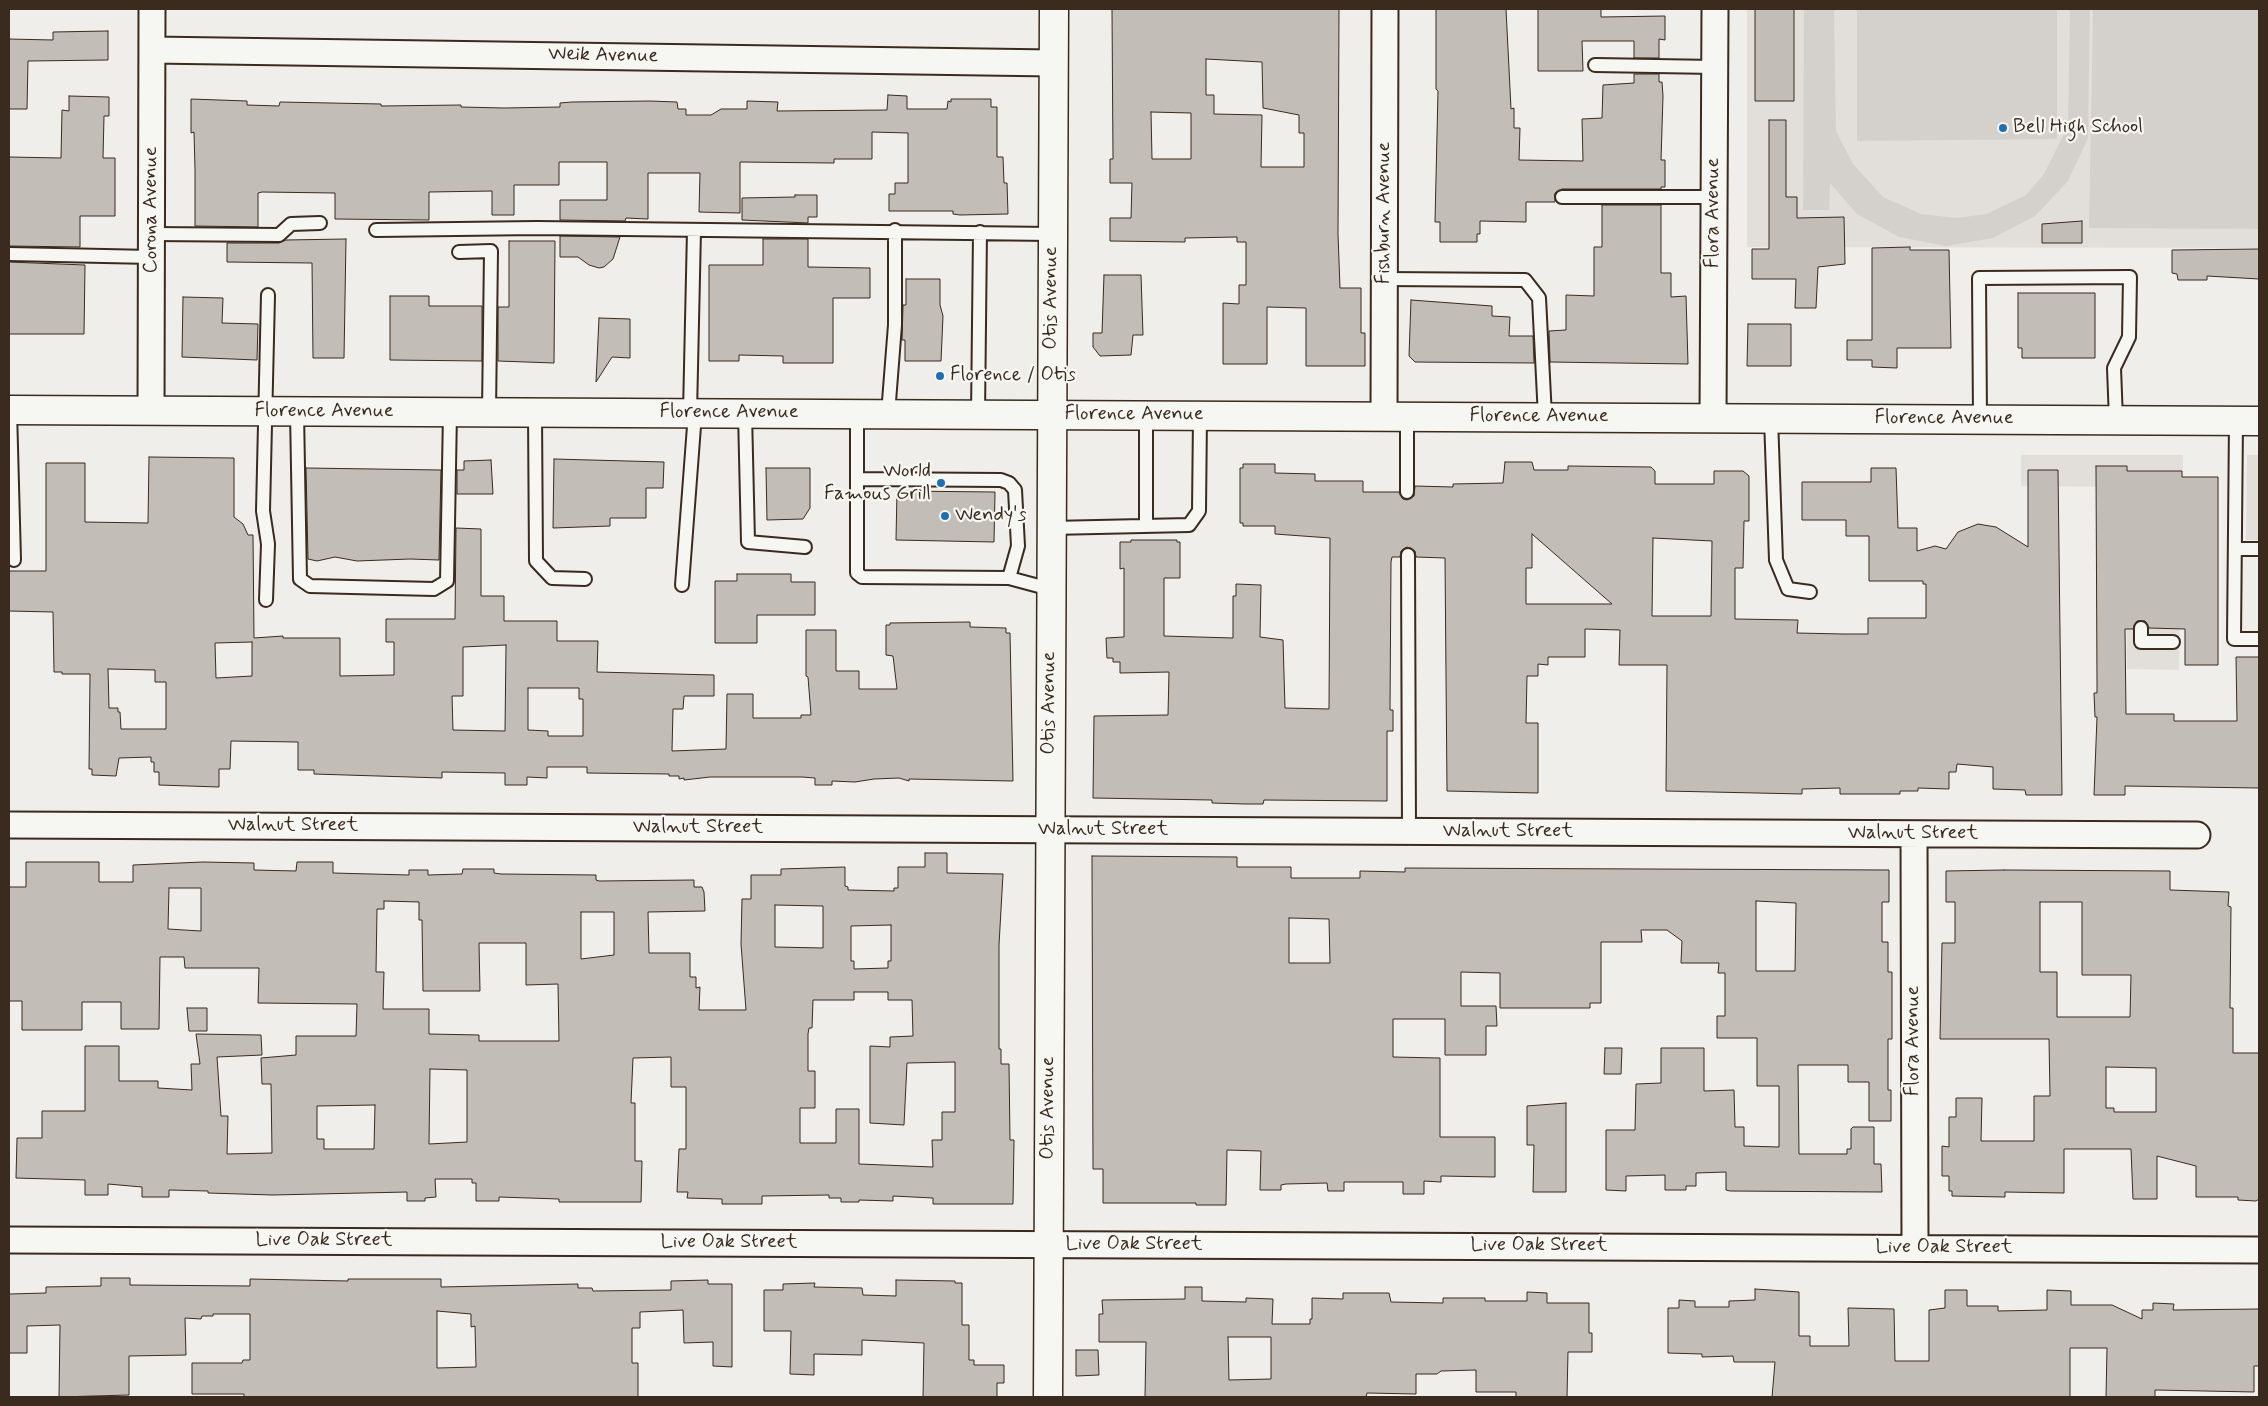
<!DOCTYPE html>
<style>
body{margin:0}
#map{position:relative;width:2268px;height:1406px;overflow:hidden;background:#efeeea;font-family:Mynerve,sans-serif}
canvas{display:block}
.frame{position:absolute;inset:0;border:10px solid #3b2a1e;pointer-events:none}
</style>
<div id="map">
<canvas width="2268" height="1406"></canvas>
<div class="frame"></div>
</div>
<script>
const c = document.querySelector('canvas').getContext('2d');
c.lineJoin = 'round';
function fill(path, color) {
  c.fillStyle = color;
  c.fill(path, 'evenodd');
}
function toPath(rows) {
  const path = new Path2D();
  for (const r of rows) {
    path.moveTo(r[0], r[1]);
    for (let i = 2; i < r.length; i += 2) path.lineTo(r[i], r[i + 1]);
  }
  return path;
}
function strokePath(path, color, width, dash) {
  c.strokeStyle = color;
  c.lineWidth = width;
  c.lineCap = dash ? 'butt' : 'round';
  c.setLineDash(dash || []);
  c.stroke(path);
}
function label(font, color, halo, rows, align = 'center') {
  c.font = font + ' Mynerve,sans-serif';
  c.lineWidth = 4.5;
  c.setLineDash([]);
  c.textBaseline = 'middle';
  c.strokeStyle = halo;
  c.fillStyle = color;
  for (const [text, x, y, turn = 0] of rows) {
    c.save();
    c.translate(x, y);
    c.rotate((+turn || 0) * Math.PI / 180);
    c.textAlign = isNaN(turn) ? turn : align;
    if (halo) c.strokeText(text, 0, 0);
    c.fillText(text, 0, 0);
    c.restore();
  }
}
fill(toPath([
 [1747,9,2259,9,2259,248,1747,247],
 [2021,455,2183,455,2179,670,2127,669,2127,487,2021,486],
 [2247,455,2259,455,2259,540,2246,540]
]), '#e2dfdb');
fill(toPath([
 [1804,9,1834,9,1836,131,1853,164,1883,197,1921,214,1957,218,1986,214,2026,195,2044,174,2068,126,2070,9,2090,9,2088,138,2068,181,2035,216,1993,238,1946,246,1899,237,1857,214,1830,183,1829,210,1803,210],
 [1857,9,2057,9,2057,139,1857,141],
 [2093,9,2259,9,2259,229,2089,228]
]), '#d4d1cc');
const building = toPath([
 [1112,9,1339,9,1338,234,1340,288,1361,288,1361,333,1365,333,1365,366,1306,366,1306,308,1267,307,1267,364,1223,364,1223,303,1239,304,1239,285,1246,285,1246,242,1237,242,1237,237,1185,238,1185,242,1110,241,1110,218,1131,218,1132,183,1110,183,1110,159,1113,159,1112,9],
 [1206,59,1262,62,1263,108,1299,115,1299,133,1304,133,1304,167,1261,167,1262,115,1214,114,1214,95,1206,95,1206,59],
 [1151,112,1191,113,1191,159,1152,159,1151,112],
 [1436,9,1506,9,1511,109,1514,108,1514,128,1520,128,1519,160,1583,161,1582,119,1602,118,1603,85,1634,83,1634,74,1659,74,1659,82,1662,82,1663,96,1661,160,1665,160,1665,187,1661,187,1661,189,1562,189,1555,193,1555,202,1526,202,1526,222,1480,221,1480,234,1477,234,1477,242,1440,242,1440,222,1435,222,1438,91,1436,89,1436,9],
 [1538,9,1601,9,1601,17,1665,16,1665,40,1659,39,1659,58,1634,58,1634,41,1582,41,1583,71,1538,71,1538,9],
 [1755,9,1794,9,1794,101,1755,101,1755,9],
 [108,31,108,60,28,61,27,109,9,109,9,39,53,40,53,32,108,31],
 [888,95,907,96,907,109,947,109,948,101,951,102,951,99,991,99,991,107,997,107,997,157,1003,157,1004,183,1007,183,1008,214,960,215,953,214,953,211,889,211,889,194,895,194,895,183,908,183,908,133,872,132,872,159,834,159,834,163,740,162,740,213,699,212,700,173,648,173,648,219,626,218,625,221,560,220,560,200,607,200,607,162,559,162,559,185,514,185,514,215,492,215,492,191,429,192,429,220,335,219,335,193,262,192,258,193,258,227,195,226,195,169,194,132,191,133,191,99,247,101,247,105,279,106,280,102,381,104,381,106,461,105,461,107,504,108,560,107,560,103,572,102,650,101,677,102,678,109,686,109,686,115,711,115,721,109,747,109,747,101,778,102,777,111,887,110,888,95],
 [69,96,109,97,109,116,104,116,103,158,115,158,115,216,80,216,80,247,9,246,9,157,61,158,62,110,69,111,69,96],
 [1769,120,1786,120,1786,197,1797,197,1797,218,1844,217,1845,264,1818,267,1816,308,1795,308,1796,279,1752,279,1752,249,1769,249,1769,120],
 [795,195,817,195,817,217,808,217,808,223,742,220,742,198,795,197,795,195],
 [1602,205,1661,205,1661,273,1671,273,1671,297,1686,296,1688,364,1550,362,1549,331,1566,330,1566,295,1594,296,1594,247,1602,247,1602,205],
 [2082,221,2082,243,2042,243,2042,224,2082,221],
 [560,236,620,237,613,259,604,267,599,268,589,265,578,257,560,257,560,236],
 [346,239,344,358,313,358,312,263,227,262,227,243,279,243,286,240,346,239],
 [763,239,808,239,808,267,870,268,870,298,833,298,833,363,783,363,783,356,739,355,739,361,709,361,709,265,763,265,763,239],
 [509,241,555,241,554,363,498,361,498,307,509,307,509,241],
 [1910,247,1910,250,1949,250,1951,348,1897,348,1897,368,1872,367,1872,360,1847,360,1847,340,1872,340,1872,248,1910,247],
 [2259,249,2259,279,2207,276,2207,280,2178,280,2177,274,2172,273,2172,250,2259,249],
 [9,262,85,265,84,334,9,334,9,262],
 [1104,275,1141,275,1143,335,1133,335,1131,355,1100,356,1093,347,1093,333,1102,333,1104,275],
 [906,279,940,279,940,305,943,316,941,361,905,361,905,340,902,340,903,305,906,305,906,279],
 [2018,293,2095,293,2095,358,2022,358,2022,348,2018,348,2018,293],
 [390,296,429,296,429,306,482,306,482,361,390,360,390,296],
 [183,297,223,298,222,323,258,324,257,360,182,357,183,297],
 [1411,300,1492,306,1492,316,1510,317,1509,336,1533,336,1534,363,1415,362,1409,356,1411,300],
 [599,318,630,319,630,358,612,357,596,382,599,318],
 [1748,324,1791,324,1791,366,1747,366,1748,324],
 [149,457,234,458,234,517,243,524,248,535,253,535,254,638,283,636,283,638,340,638,340,676,394,675,394,642,386,642,386,619,455,619,456,528,481,529,481,596,504,596,504,621,557,621,557,641,598,641,597,672,714,675,714,696,684,696,683,709,673,709,672,751,726,749,727,694,753,694,753,718,801,718,801,715,811,715,808,677,806,676,806,630,836,630,836,671,859,671,859,689,897,689,893,656,886,655,886,625,890,625,890,623,970,622,970,627,1006,628,1006,633,1010,633,1013,781,909,779,909,781,899,778,874,779,855,782,832,781,832,785,815,785,815,778,802,777,710,777,684,780,684,778,679,779,679,776,669,776,669,774,587,773,587,767,547,767,547,778,527,777,527,785,505,785,505,773,442,772,442,778,314,774,314,770,298,770,298,742,231,741,230,769,219,769,219,787,159,785,159,772,154,772,154,762,151,762,151,757,119,758,116,776,92,775,92,769,89,769,90,674,62,674,62,672,54,672,53,612,9,611,9,571,46,571,46,463,85,463,85,522,148,523,149,457],
 [252,642,252,676,216,678,215,643,252,642],
 [506,645,505,731,453,730,452,696,463,696,463,647,506,645],
 [108,669,155,670,155,682,166,682,166,729,121,729,120,712,118,712,118,708,109,708,108,669],
 [528,688,579,688,579,699,583,699,583,736,548,736,548,731,528,730,528,688],
 [554,459,664,462,663,488,646,488,646,518,610,518,610,526,553,528,554,459],
 [491,460,493,494,457,494,457,470,464,470,464,461,491,460],
 [1505,462,1532,462,1534,470,1568,470,1568,466,1651,467,1655,471,1655,484,1714,484,1714,471,1743,471,1749,476,1749,521,1744,521,1743,568,1735,568,1735,619,1798,620,1797,633,1843,634,1868,634,1868,618,1926,618,1926,584,1923,584,1923,581,1869,581,1869,536,1846,536,1846,520,1802,520,1802,482,1871,482,1871,468,1896,468,1898,528,1917,528,1917,551,1935,546,1946,549,1958,532,1978,524,1996,527,2028,547,2028,470,2058,470,2062,795,2026,795,2025,790,1993,789,1993,767,1957,764,1956,772,1949,772,1949,789,1918,788,1918,791,1900,791,1900,794,1840,794,1840,788,1802,789,1802,794,1666,791,1667,665,1619,665,1620,630,1585,629,1585,657,1548,657,1548,665,1538,664,1538,676,1527,676,1526,723,1538,723,1538,793,1447,791,1445,558,1416,557,1415,551,1407,547,1401,551,1400,557,1392,557,1391,562,1390,710,1393,710,1393,731,1387,731,1387,801,1264,800,1263,804,1245,804,1212,803,1212,800,1093,798,1094,716,1168,715,1169,672,1120,673,1120,662,1113,662,1113,658,1107,658,1106,638,1124,637,1124,568,1120,569,1120,542,1131,542,1131,540,1177,540,1177,542,1180,542,1180,578,1164,578,1164,636,1233,638,1233,596,1236,596,1236,584,1261,585,1260,637,1283,640,1285,708,1329,709,1330,538,1275,534,1275,526,1243,526,1243,523,1240,523,1240,468,1243,468,1243,464,1275,464,1275,473,1315,474,1315,481,1363,481,1363,492,1399,492,1403,499,1407,500,1414,496,1415,486,1453,487,1453,484,1503,483,1505,462],
 [1532,534,1612,604,1526,604,1526,568,1532,568,1532,534],
 [1653,538,1712,541,1711,616,1652,616,1653,538],
 [2096,466,2127,466,2127,471,2182,471,2182,477,2218,477,2218,665,2185,665,2185,629,2149,628,2145,621,2137,621,2133,629,2125,629,2126,714,2174,714,2174,721,2237,721,2236,657,2259,657,2259,788,2125,786,2125,795,2094,795,2097,717,2095,717,2094,693,2097,693,2097,684,2096,466],
 [306,468,441,470,439,560,410,559,357,561,335,557,317,561,308,559,306,468],
 [766,468,810,468,810,508,803,519,767,520,766,468],
 [897,491,995,492,994,542,896,540,897,491],
 [737,574,791,574,791,582,815,582,815,615,757,615,757,643,715,643,715,581,737,581,737,574],
 [925,853,947,853,947,873,1003,874,999,945,999,1049,1001,1049,1001,1064,1009,1064,1010,1140,1014,1140,1013,1204,933,1204,933,1198,893,1196,893,1201,859,1200,859,1202,841,1202,841,1198,829,1198,829,1195,762,1196,762,1204,722,1204,722,1199,687,1198,688,1192,677,1192,679,1149,686,1149,686,1087,671,1087,671,1057,633,1058,631,1103,635,1103,635,1161,642,1161,641,1202,559,1202,559,1199,499,1197,499,1201,476,1201,476,1183,472,1183,472,1179,435,1179,436,1197,425,1198,425,1201,407,1201,407,1192,273,1195,208,1193,208,1191,169,1190,169,1197,142,1197,142,1187,108,1184,108,1195,85,1195,85,1180,16,1178,17,1138,42,1138,42,1111,85,1111,85,1046,119,1046,119,1081,158,1081,158,1088,192,1090,191,1064,200,1064,196,1034,261,1035,262,1055,217,1057,221,1116,228,1116,227,1154,272,1153,271,1084,262,1084,261,1058,296,1055,296,1036,356,1036,357,1004,258,1003,259,968,185,968,184,957,160,957,159,1029,121,1029,121,1002,82,1002,82,1030,22,1030,22,1001,9,1001,9,887,26,887,26,862,99,862,99,882,133,882,133,865,203,862,254,863,254,870,296,871,297,862,333,862,333,873,409,875,409,870,428,870,428,875,462,874,463,869,494,869,494,873,501,874,596,875,596,880,599,881,694,880,694,887,702,887,704,892,705,911,648,912,649,953,690,953,690,977,696,977,696,988,700,987,699,1010,746,1010,741,944,742,899,751,899,751,875,781,875,781,869,845,867,845,886,848,887,848,890,894,891,894,888,898,888,898,867,925,867,925,853],
 [169,888,201,888,201,931,168,929,169,888],
 [384,901,419,902,419,920,422,920,423,991,480,991,479,943,526,943,526,985,558,984,559,1041,479,1041,479,1035,429,1034,429,1009,383,1009,384,972,376,972,377,909,384,909,384,901],
 [775,905,823,906,823,948,775,947,775,905],
 [581,912,614,912,614,955,581,959,581,912],
 [891,925,891,961,888,961,888,968,854,969,854,961,851,961,851,926,891,925],
 [854,992,888,992,888,1000,912,1000,913,1036,890,1037,890,1047,870,1046,870,1123,904,1125,907,1063,955,1062,955,1112,942,1112,942,1140,932,1140,933,1167,859,1164,859,1109,836,1109,836,1143,800,1143,800,1108,815,1108,815,1071,808,1071,808,1034,809,1028,812,1028,813,1000,854,1000,854,992],
 [430,1069,467,1070,467,1142,429,1144,430,1069],
 [375,1105,374,1149,324,1149,324,1139,317,1139,317,1106,375,1105],
 [1092,856,1237,857,1237,867,1291,867,1291,878,1360,878,1360,871,1405,872,1405,868,1889,870,1889,902,1882,902,1882,942,1888,942,1888,972,1892,972,1892,1039,1888,1039,1888,1090,1891,1090,1891,1121,1869,1121,1869,1082,1848,1082,1848,1065,1798,1065,1799,1154,1847,1154,1847,1149,1851,1149,1851,1129,1853,1127,1874,1127,1874,1164,1881,1164,1882,1192,1730,1191,1726,1190,1726,1172,1696,1173,1696,1186,1686,1186,1686,1190,1665,1190,1665,1175,1626,1176,1626,1191,1606,1190,1606,1130,1635,1130,1636,1084,1661,1083,1661,1048,1704,1048,1704,1091,1734,1090,1735,1127,1744,1127,1744,1146,1779,1147,1779,1086,1757,1086,1757,1038,1717,1038,1717,1016,1725,1016,1725,973,1718,973,1719,963,1681,963,1682,941,1667,930,1641,930,1642,942,1601,942,1601,1003,1590,1003,1590,1008,1500,1008,1500,973,1461,972,1461,1006,1496,1006,1497,1026,1486,1026,1486,1055,1445,1055,1445,1019,1393,1019,1393,1057,1440,1058,1440,1137,1495,1137,1495,1177,1441,1176,1441,1182,1424,1181,1424,1194,1403,1194,1403,1182,1344,1182,1344,1191,1328,1191,1327,1183,1286,1184,1281,1185,1281,1190,1260,1190,1261,1151,1227,1150,1226,1205,1196,1205,1196,1203,1103,1203,1103,1169,1093,1169,1092,856],
 [1756,901,1796,903,1795,971,1756,971,1756,901],
 [1289,918,1329,919,1330,963,1289,963,1289,918],
 [2004,870,2170,871,2170,890,2229,892,2228,906,2231,907,2230,1008,2233,1008,2233,1053,2259,1053,2259,1199,2256,1201,2238,1200,2238,1197,2196,1197,2196,1166,2157,1156,2157,1199,2133,1199,2131,1149,2064,1149,2064,1193,2005,1192,2005,1197,1952,1196,1952,1191,1949,1191,1949,1176,1942,1176,1942,1146,1949,1147,1949,1117,1956,1117,1956,1098,1982,1098,1981,1141,2034,1141,2034,1096,2050,1096,2049,1039,1940,1039,1942,943,1955,943,1955,902,1946,902,1946,871,2004,870],
 [2040,902,2082,902,2082,975,2131,975,2130,1017,2057,1017,2057,972,2040,972,2040,902],
 [2106,1067,2156,1068,2156,1112,2114,1112,2114,1108,2106,1108,2106,1067],
 [187,1008,207,1008,207,1031,189,1031,187,1008],
 [1605,1048,1622,1048,1621,1074,1604,1074,1605,1048],
 [1566,1103,1566,1192,1533,1192,1534,1145,1527,1145,1527,1106,1566,1103],
 [101,1278,130,1278,130,1285,250,1286,250,1279,348,1281,348,1279,441,1279,441,1287,578,1284,578,1288,592,1288,593,1291,671,1290,671,1281,708,1280,708,1284,732,1284,732,1367,713,1366,713,1342,684,1343,683,1310,640,1312,640,1328,632,1328,632,1363,638,1363,638,1397,244,1397,244,1394,192,1394,192,1363,242,1363,243,1360,250,1360,250,1314,213,1314,213,1316,202,1316,201,1319,185,1318,186,1355,129,1356,129,1395,59,1397,60,1325,27,1326,27,1353,9,1353,9,1294,46,1293,46,1287,101,1286,101,1278],
 [437,1311,471,1314,471,1327,475,1326,476,1367,437,1368,437,1311],
 [896,1280,955,1281,955,1283,962,1283,962,1325,969,1325,969,1360,974,1360,974,1365,1004,1365,1004,1383,997,1383,997,1397,923,1397,924,1343,862,1340,862,1355,814,1354,814,1375,790,1374,791,1331,764,1331,764,1290,783,1290,783,1284,815,1283,814,1287,862,1288,863,1295,896,1296,896,1280],
 [1185,1287,1202,1287,1202,1301,1246,1302,1246,1298,1273,1299,1272,1324,1310,1324,1310,1319,1312,1319,1312,1298,1343,1299,1343,1293,1389,1293,1391,1302,1443,1303,1443,1298,1485,1298,1485,1301,1527,1301,1527,1292,1547,1293,1547,1303,1589,1303,1589,1333,1592,1333,1592,1352,1568,1352,1567,1397,1516,1397,1516,1392,1476,1392,1476,1370,1441,1371,1437,1374,1416,1374,1416,1394,1367,1393,1366,1397,1145,1397,1146,1342,1099,1342,1099,1314,1103,1314,1102,1300,1185,1299,1185,1287],
 [1228,1337,1271,1337,1271,1379,1229,1380,1228,1337],
 [1755,1289,1799,1292,1799,1336,1810,1336,1810,1346,1849,1346,1848,1308,1894,1309,1895,1361,1929,1361,1929,1310,1945,1308,1945,1290,1967,1290,1967,1306,1998,1306,1998,1311,2047,1310,2047,1290,2071,1291,2071,1305,2112,1305,2142,1319,2142,1310,2153,1310,2153,1303,2174,1304,2173,1310,2259,1309,2259,1366,2254,1366,2254,1392,2155,1390,2155,1397,2106,1397,2107,1348,2070,1348,2070,1397,1772,1397,1775,1362,1734,1362,1733,1356,1702,1357,1702,1354,1668,1353,1668,1308,1679,1308,1679,1300,1695,1301,1695,1307,1729,1307,1729,1301,1755,1300,1755,1289],
 [1076,1350,1098,1350,1099,1375,1076,1376,1076,1350]
]);
fill(building, '#c2bdb7');
strokePath(building, '#3b2a1e', 1);
const lane = toPath([
 [1595,65,1715,67],
 [1562,197,1714,197],
 [376,230,537,228,1052,234],
 [152,234,279,235,291,224,320,223],
 [459,252,491,251,489,412],
 [9,254,152,257],
 [1384,279,1525,280,1539,298,1545,417],
 [10,410,14,560],
 [297,412,300,579,310,586,434,589,447,581,450,412],
 [535,413,536,561,552,578,585,579],
 [690,413,694,230],
 [745,413,748,542,805,547],
 [857,414,857,573,862,577,1009,578,1050,589],
 [888,414,895,325,895,230],
 [978,415,980,232],
 [1771,418,1776,560,1788,589,1810,592],
 [1980,419,1979,278,2130,277,2129,337,2114,368,2116,420],
 [2236,421,2234,639,2259,639],
 [857,479,1001,480,1009,483,1015,490,1018,546,1009,578],
 [1407,492,1407,417],
 [1146,525,1146,416],
 [1051,528,1189,525,1199,511,1200,416],
 [2235,549,2259,549],
 [1408,555,1409,832],
 [682,585,695,413],
 [266,600,268,544,263,511,268,295],
 [2141,628,2141,642,2173,642]
]);
const street = toPath([
 [152,50,1053,63],
 [151,411,152,9],
 [1384,416,1385,9],
 [1713,418,1715,9],
 [9,825,2197,835],
 [1914,834,1915,1248],
 [9,1240,2259,1250]
]);
const secondary = toPath([
 [1048,1397,1054,9]
]);
const primary = toPath([
 [9,410,2259,421]
]);
strokePath(lane, '#3b2a1e', 16);
strokePath(street, '#3b2a1e', 29);
strokePath(secondary, '#3b2a1e', 31);
strokePath(primary, '#3b2a1e', 31);
strokePath(lane, '#f6f6f2', 12);
strokePath(street, '#f6f6f2', 25);
strokePath(secondary, '#f6f6f2', 28);
strokePath(primary, '#f6f6f2', 28);
for (const [x, y, r, color] of [
 [2003,128,5,"#1f6fb2"],
 [940,376,5,"#1f6fb2"],
 [941,483,5,"#1f6fb2"],
 [945,516,5,"#1f6fb2"]
]) {
  const dot = new Path2D();
  dot.arc(x, y, r, 0, 2 * Math.PI);
  c.fillStyle = color;
  c.fill(dot);
  strokePath(dot, '#f6f6f2', 2);
}
label('20px', '#3b2a1e', '#f6f6f2', [
 ["Weik Avenue",603,56,1],
 ["Corona Avenue",152,210,-90],
 ["Fishburn Avenue",1385,213,-90],
 ["Flora Avenue",1714,213,-90],
 ["Otis Avenue",1052,298,-90],
 ["Florence Avenue",324,412],
 ["Florence Avenue",729,413],
 ["Florence Avenue",1134,415],
 ["Florence Avenue",1539,417],
 ["Florence Avenue",1944,419],
 ["Otis Avenue",1050,703,-90],
 ["Walnut Street",293,826],
 ["Walnut Street",698,828],
 ["Walnut Street",1103,830],
 ["Walnut Street",1508,832],
 ["Walnut Street",1913,834],
 ["Flora Avenue",1914,1041,-90],
 ["Otis Avenue",1049,1108,-90],
 ["Live Oak Street",324,1241],
 ["Live Oak Street",729,1243],
 ["Live Oak Street",1134,1245],
 ["Live Oak Street",1539,1246],
 ["Live Oak Street",1944,1248]
]);
label('20px', '#3b2a1e', '#f6f6f2', [
 ["Bell High School",2013,128],
 ["Florence / Otis",950,376],
 ["World",931,472,"right"],
 ["Famous Grill",931,495,"right"],
 ["Wendy's",955,516]
], 'left');
</script>
